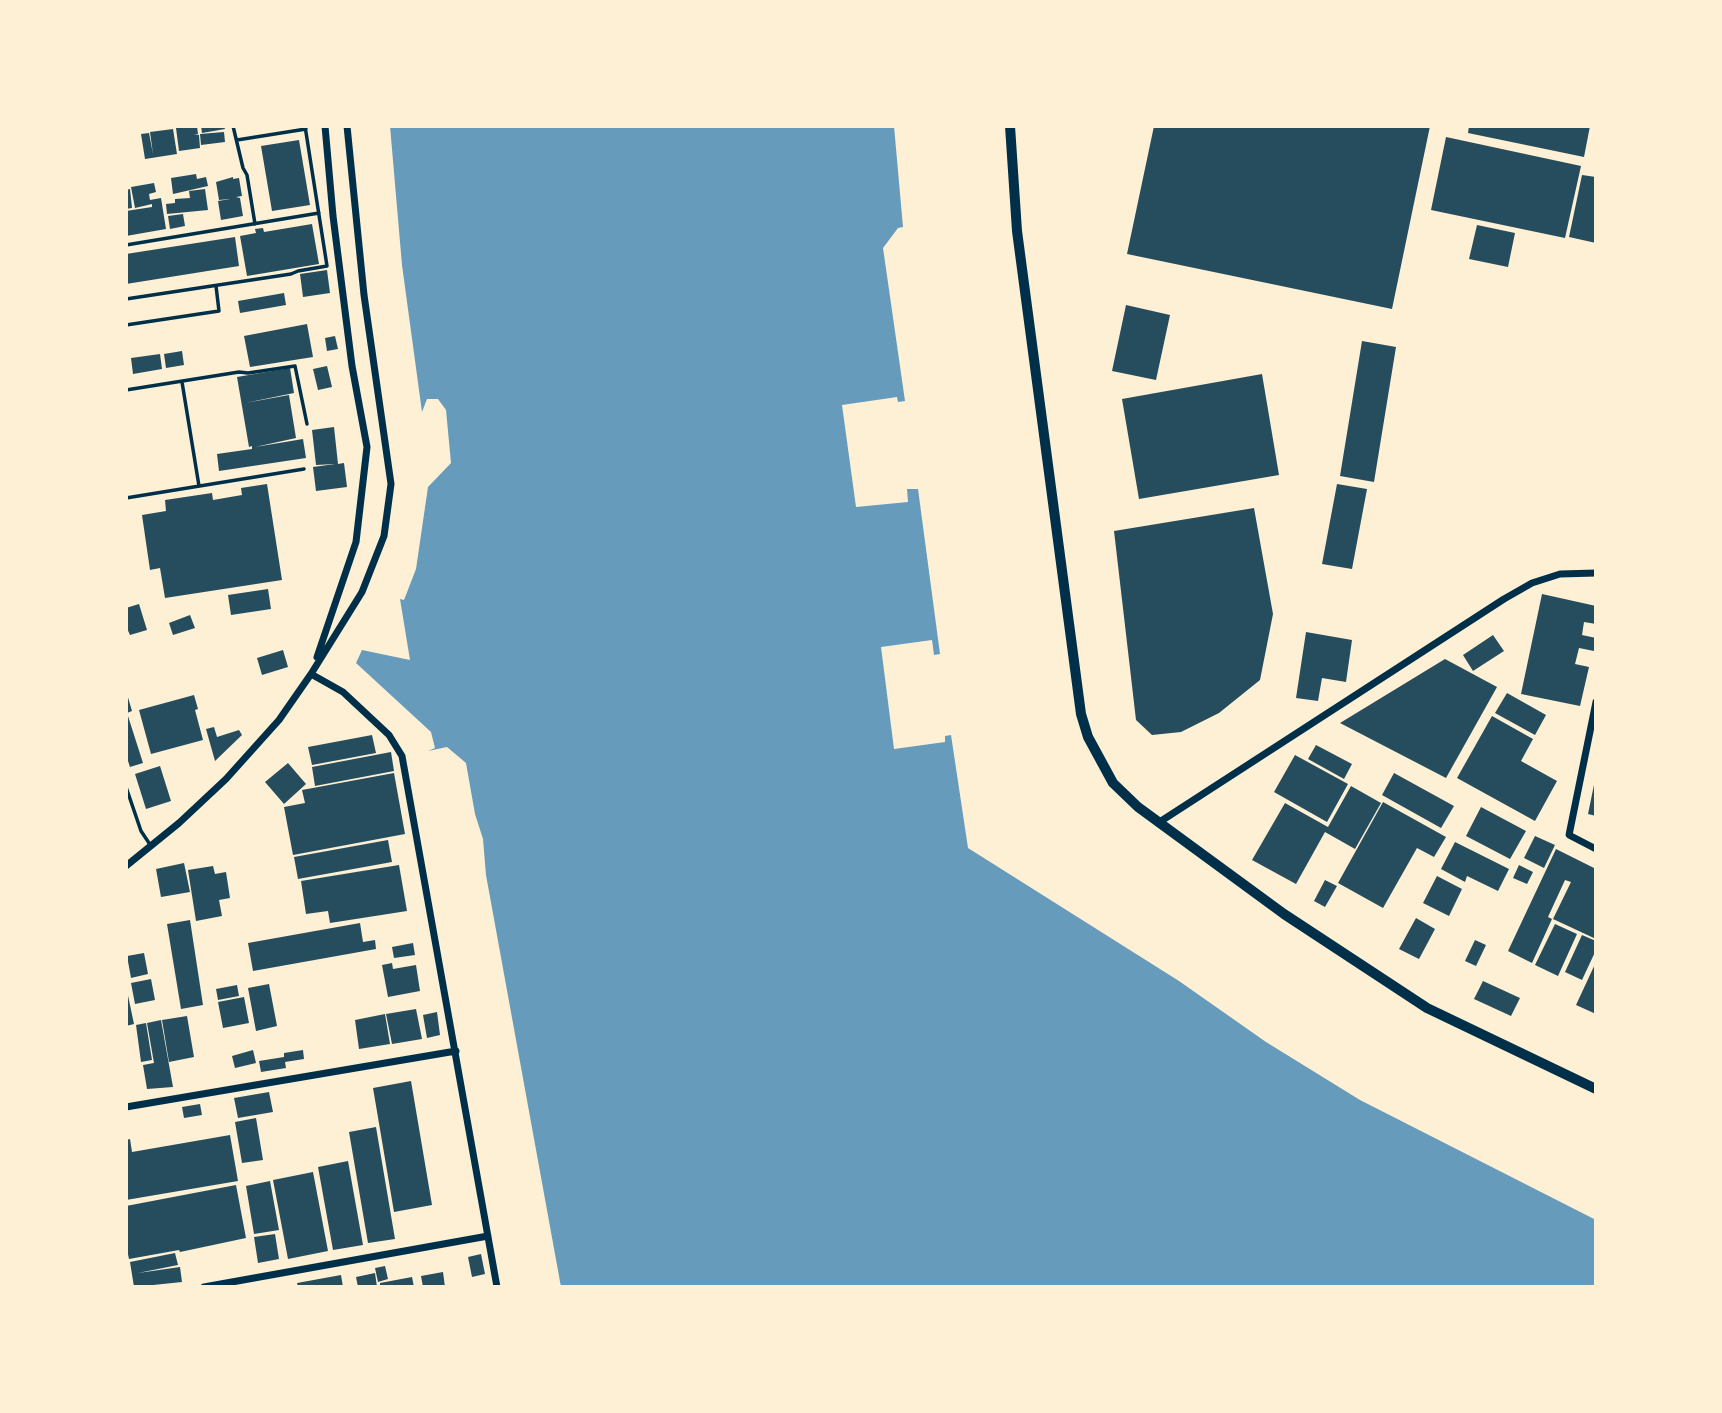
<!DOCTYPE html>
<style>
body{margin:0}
#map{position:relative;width:1722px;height:1413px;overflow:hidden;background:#fdf0d5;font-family:Ubuntu,sans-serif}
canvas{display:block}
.frame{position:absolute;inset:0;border:128px solid #fdf0d5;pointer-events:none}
</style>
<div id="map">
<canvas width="1722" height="1413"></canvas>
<div class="frame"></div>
</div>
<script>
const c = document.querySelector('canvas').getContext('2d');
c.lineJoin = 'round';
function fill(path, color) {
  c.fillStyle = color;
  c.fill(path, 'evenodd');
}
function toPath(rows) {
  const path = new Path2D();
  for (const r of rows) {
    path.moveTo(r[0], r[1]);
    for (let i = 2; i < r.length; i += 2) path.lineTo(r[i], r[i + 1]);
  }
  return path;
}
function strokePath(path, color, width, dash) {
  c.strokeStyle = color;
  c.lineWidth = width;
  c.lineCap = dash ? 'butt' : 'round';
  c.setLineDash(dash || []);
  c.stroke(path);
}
fill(toPath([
 [390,126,894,126,903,227,898,228,883,248,905,401,898,402,897,397,842,405,856,507,908,502,907,489,918,489,940,654,934,655,932,640,881,647,894,749,945,742,945,736,951,735,968,848,1179,981,1266,1042,1360,1100,1596,1220,1596,1287,561,1287,486,875,483,839,475,814,466,763,447,747,428,751,435,748,431,732,356,663,362,650,410,660,400,599,404,600,416,569,428,487,451,463,446,410,438,399,427,399,422,412,402,265]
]), '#669bbc');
fill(toPath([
 [197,126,198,134,194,134,199,135,200,148,179,151,176,128],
 [201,126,224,126,225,129,202,133],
 [1154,126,1430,126,1392,309,1127,254],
 [1469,126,1590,126,1584,157,1468,133],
 [173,129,177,154,145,159,141,134,149,133,153,154,150,132],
 [224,132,225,142,201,145,200,134],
 [1446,137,1581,166,1565,238,1431,210],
 [299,140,310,205,272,211,261,146],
 [196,174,197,179,206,177,208,186,173,194,171,178],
 [1582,175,1596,177,1596,243,1569,237],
 [233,177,233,179,239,178,242,196,236,197,240,198,243,216,221,220,218,201,230,199,219,200,216,182],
 [154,183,156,192,149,194,150,200,161,198,166,229,126,236,126,211,152,207,152,204,135,208,131,187],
 [130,189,132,208,126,209,126,190],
 [205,189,208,210,167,214,166,204,175,203,175,199,190,198,189,191],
 [183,214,185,226,170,229,168,216],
 [312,224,319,264,247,276,240,236,256,233,255,229,263,228,264,232],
 [1477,225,1515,233,1508,267,1469,259],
 [235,237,239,266,126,284,126,254],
 [327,270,330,293,303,297,300,274],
 [284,293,286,305,240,313,238,301],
 [1126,305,1170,315,1156,380,1112,371],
 [307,324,313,357,250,367,244,336],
 [335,336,338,349,327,351,325,338],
 [1362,341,1396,347,1374,482,1340,476],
 [182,351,184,365,166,368,164,354],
 [160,354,162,369,133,374,131,358],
 [327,366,332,387,318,390,313,369],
 [290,368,294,393,245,403,289,395,296,438,255,447,303,439,306,458,219,471,217,454,252,449,252,446,249,447,237,377],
 [1262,374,1279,475,1139,499,1122,399],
 [334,427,338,464,344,463,347,487,316,491,313,467,335,464,316,465,312,430],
 [267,484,282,580,165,598,160,568,150,570,142,515,166,511,165,500,212,493,213,500,242,495,241,488],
 [1337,484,1367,489,1352,569,1322,564],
 [1254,508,1273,614,1260,680,1219,713,1181,732,1152,735,1136,720,1114,531],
 [268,589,271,609,231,615,228,595],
 [1542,594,1596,606,1596,624,1584,622,1582,635,1596,638,1594,651,1579,648,1575,664,1589,667,1580,706,1521,694],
 [139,604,147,630,130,635,126,626,126,608],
 [190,615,195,628,173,635,169,623],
 [1306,632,1352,640,1346,682,1322,678,1318,701,1296,698],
 [1493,635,1504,651,1473,671,1463,655],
 [283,650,288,667,262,675,257,658],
 [1445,659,1497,687,1446,778,1340,723],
 [1507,693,1546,715,1535,735,1495,713],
 [127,694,132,711,127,713,143,763,130,767,126,755],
 [194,695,198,709,195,710,203,740,151,754,139,710],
 [1492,716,1533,739,1521,761,1557,781,1535,821,1457,778],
 [214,727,217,737,239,730,242,735,215,761,206,729],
 [372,735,376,753,312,765,308,747],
 [1316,745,1352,764,1344,779,1308,759],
 [391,752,394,771,315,786,312,767],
 [1295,755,1348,784,1327,822,1274,792],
 [288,763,306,784,284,804,265,782],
 [160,766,171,801,146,809,135,774],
 [394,773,405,834,293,855,284,807,305,803,302,790],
 [1394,773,1454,806,1441,828,1382,795],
 [1595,780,1596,781,1596,816,1588,814],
 [1351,786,1381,803,1355,849,1325,832,1296,884,1252,860,1285,803,1328,827],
 [1383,802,1446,837,1434,857,1417,848,1383,908,1338,883],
 [1481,807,1526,831,1510,859,1466,836],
 [1535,836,1555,845,1544,868,1524,858],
 [388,840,392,862,298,879,294,857],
 [1455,842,1509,869,1498,891,1467,876,1465,882,1441,869],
 [1556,849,1596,869,1596,939,1553,919,1571,882,1565,880,1548,917,1552,919,1532,963,1508,951],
 [184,863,190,892,161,897,156,869],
 [399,865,407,911,330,923,328,911,306,914,301,881],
 [1519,865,1533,872,1527,884,1513,878],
 [213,866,215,874,226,872,230,898,219,900,222,916,196,921,188,870],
 [1437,876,1462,889,1449,916,1423,903],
 [1325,880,1337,886,1325,907,1314,901],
 [1416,918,1435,929,1419,959,1399,949],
 [190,920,203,1005,181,1009,167,924],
 [360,923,363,942,375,940,376,949,253,971,248,943],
 [1555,924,1577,934,1558,976,1535,965],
 [1582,935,1596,941,1596,950,1582,980,1565,972],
 [1475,940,1486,945,1476,966,1465,961],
 [413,943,415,955,394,958,392,947],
 [144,953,148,974,131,978,127,956],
 [1596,962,1596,1014,1576,1005],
 [392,963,393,969,416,965,420,991,388,997,382,965],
 [151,979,155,1000,135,1004,131,983],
 [1483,981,1520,998,1511,1016,1474,999],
 [269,984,277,1026,256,1031,248,988],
 [237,985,239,996,218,1000,216,989],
 [126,986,134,1024,126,1026],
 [244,997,249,1023,223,1028,218,1002],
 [416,1009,422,1039,392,1044,386,1014],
 [437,1012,440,1035,427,1038,423,1015],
 [385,1014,390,1044,359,1049,355,1020],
 [187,1016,194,1057,169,1062,162,1020],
 [161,1020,173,1087,147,1089,143,1065,154,1063,147,1023],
 [146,1023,152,1060,141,1062,136,1025],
 [253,1050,256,1063,235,1068,232,1056],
 [303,1050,304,1059,285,1062,286,1068,261,1072,259,1061,284,1057,284,1053],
 [411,1081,432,1205,394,1212,373,1088],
 [269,1092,273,1112,238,1118,234,1098],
 [200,1104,202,1115,184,1118,182,1107],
 [256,1118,263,1160,242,1163,235,1122],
 [376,1127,395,1239,368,1243,349,1132],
 [230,1135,238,1181,126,1200,126,1140,130,1139,132,1152],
 [348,1161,363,1245,333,1250,318,1167],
 [313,1172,328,1251,288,1259,273,1180],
 [270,1181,279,1230,254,1234,246,1186],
 [236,1185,246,1238,180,1252,179,1250,129,1259,126,1245,126,1206],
 [275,1234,279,1259,258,1263,254,1237],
 [175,1253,178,1265,138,1273,180,1267,182,1282,134,1287,130,1262],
 [481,1254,485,1274,472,1277,468,1257],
 [385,1266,388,1279,378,1282,375,1268],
 [443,1272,445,1287,423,1287,421,1276],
 [375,1273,377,1287,358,1287,356,1277],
 [341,1275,343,1287,298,1287,297,1283],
 [412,1277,414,1287,380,1287,380,1283]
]), '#264d5e');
strokePath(toPath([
 [233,126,243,168,247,175,255,224],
 [237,140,306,129],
 [126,245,319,213],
 [126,299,291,274,298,271,327,266,305,126],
 [126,325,219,311,216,286],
 [182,382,199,486],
 [126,390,239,372,248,373,295,366,307,424],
 [126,498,304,469],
 [126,787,141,831,151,846]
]), '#003049', 3.5);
strokePath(toPath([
 [317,657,356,542,367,447,352,366,333,216,325,126],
 [311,674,343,692,389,735,402,756,497,1287],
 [1596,702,1569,835,1596,849],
 [1158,823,1504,599,1532,583,1560,574,1596,573],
 [126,866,179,823,226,779,279,720,311,674,362,592,384,536,391,484,364,295,347,126],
 [126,1107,456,1051],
 [204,1287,488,1236]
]), '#003049', 7);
strokePath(toPath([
 [1010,126,1017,231,1081,714,1088,737,1113,783,1138,807,1284,914,1427,1008,1596,1089]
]), '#003049', 10);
</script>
